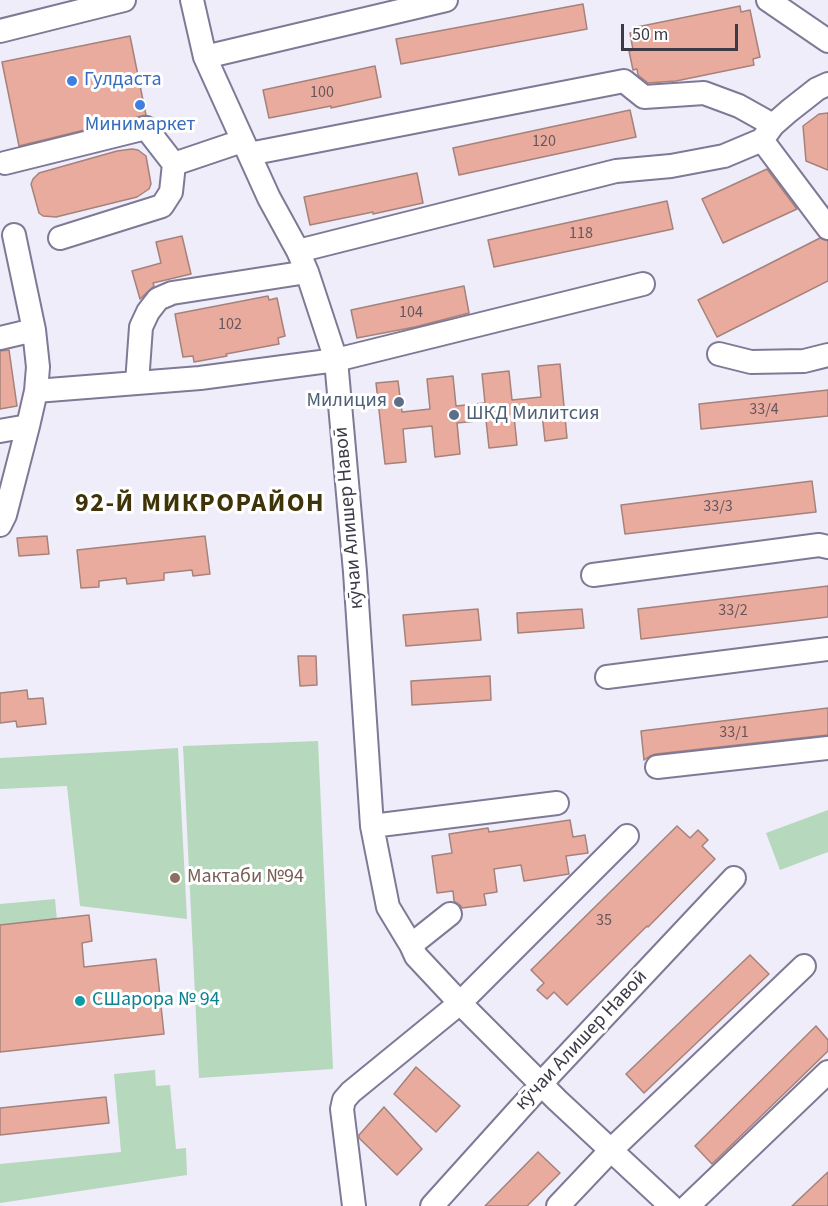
<!DOCTYPE html>
<meta charset="utf-8">
<style>
body{margin:0}
#map{position:relative;width:828px;height:1206px;overflow:hidden;background:#f0edfa;font-family:"Source Sans 3",sans-serif}
canvas{display:block}
.scale{position:absolute;left:621px;top:24px;width:117px;height:27px;box-sizing:border-box;border:3px solid #3d3a47;border-top:0;padding-left:8px;font-size:18px;line-height:21px;white-space:nowrap;color:#3d3a47;-webkit-text-stroke:4px #fff;paint-order:stroke}
</style>
<div id="map">
<canvas width="828" height="1206"></canvas>
<div class="scale">50 m</div>
</div>
<script>
const c = document.querySelector('canvas').getContext('2d');
c.lineJoin = 'round';
function fill(path, color) {
  c.fillStyle = color;
  c.fill(path, 'evenodd');
}
function toPath(rows) {
  const path = new Path2D();
  for (const r of rows) {
    path.moveTo(r[0], r[1]);
    for (let i = 2; i < r.length; i += 2) path.lineTo(r[i], r[i + 1]);
  }
  return path;
}
function strokePath(path, color, width, dash) {
  c.strokeStyle = color;
  c.lineWidth = width;
  c.lineCap = dash ? 'butt' : 'round';
  c.setLineDash(dash || []);
  c.stroke(path);
}
function label(font, color, halo, rows, align = 'center') {
  c.font = font + ' "Source Sans 3",sans-serif';
  c.lineWidth = 6;
  c.setLineDash([]);
  c.textBaseline = 'middle';
  c.strokeStyle = halo;
  c.fillStyle = color;
  for (const [text, x, y, turn = 0] of rows) {
    c.save();
    c.translate(x, y);
    c.rotate((+turn || 0) * Math.PI / 180);
    c.textAlign = isNaN(turn) ? turn : align;
    if (halo) c.strokeText(text, 0, 0);
    c.fillText(text, 0, 0);
    c.restore();
  }
}
fill(toPath([
 [318,741,333,1069,199,1078,183,746],
 [178,748,187,919,80,906,67,786,0,789,0,758],
 [828,810,828,852,780,870,766,833],
 [55,899,57,920,0,925,0,904],
 [155,1070,156,1086,170,1085,176,1149,186,1148,187,1175,0,1203,0,1164,121,1152,114,1074]
]), '#b6d8bc');
const building = toPath([
 [583,4,587,29,401,64,396,39,583,4],
 [740,6,741,12,750,10,760,57,753,59,754,65,676,81,648,83,638,75,637,69,633,70,629,51,633,50,630,33,638,32,637,27,740,6],
 [130,36,146,115,19,146,2,62,130,36],
 [375,66,381,97,331,108,331,106,269,118,263,90,375,66],
 [630,110,636,137,459,175,453,148,630,110],
 [828,113,828,170,806,161,803,126,819,114,828,113],
 [132,149,138,150,146,156,151,184,149,189,137,197,56,217,43,216,39,213,31,184,33,179,39,173,117,151,132,149],
 [767,169,797,209,723,243,702,199,767,169],
 [417,173,423,203,373,214,373,212,310,225,304,197,417,173],
 [667,201,673,229,494,267,488,240,667,201],
 [182,236,191,274,153,283,154,286,140,299,132,271,161,263,156,242,182,236],
 [820,238,828,241,828,281,717,337,698,300,820,238],
 [464,286,469,313,415,327,357,338,351,310,464,286],
 [268,296,269,300,277,298,285,336,278,338,279,344,226,354,227,356,194,362,193,356,183,357,175,314,268,296],
 [9,350,17,406,0,409,0,351,9,350],
 [560,364,567,438,545,441,542,414,514,416,517,445,489,448,486,420,457,423,460,454,435,457,432,426,403,429,406,462,385,464,376,383,398,381,402,412,430,409,427,379,453,376,456,406,485,403,482,374,509,371,512,400,541,397,538,366,560,364],
 [828,390,828,416,701,429,699,404,828,390],
 [812,481,816,512,625,534,621,505,812,481],
 [47,536,49,554,19,556,17,538,47,536],
 [205,536,210,574,193,576,192,570,164,573,164,580,127,584,126,578,99,581,99,587,81,588,77,550,205,536],
 [828,586,828,617,641,639,638,609,828,586],
 [478,609,481,640,406,646,403,615,478,609],
 [582,609,584,628,518,633,517,613,582,609],
 [298,656,316,656,317,685,300,686,298,656],
 [490,676,491,700,412,705,411,681,490,676],
 [27,690,28,699,43,698,46,724,17,727,16,721,0,723,0,693,27,690],
 [828,708,828,735,656,754,650,756,644,760,641,731,828,708],
 [570,820,573,837,585,835,588,853,566,856,569,874,524,881,521,865,494,869,497,892,484,894,486,905,462,908,460,905,454,901,453,891,437,893,432,856,452,853,449,834,488,828,489,832,570,820],
 [677,826,690,838,698,830,708,840,702,846,715,859,648,927,647,926,567,1005,554,992,547,999,537,990,544,983,531,970,677,826],
 [89,915,92,941,82,943,84,967,156,959,164,1034,0,1052,0,925,89,915],
 [750,955,769,974,644,1093,626,1074,750,955],
 [816,1026,828,1040,828,1051,712,1164,695,1146,816,1026],
 [416,1067,460,1106,436,1132,394,1094,416,1067],
 [106,1097,109,1123,0,1135,0,1108,106,1097],
 [384,1107,422,1149,397,1175,359,1138,359,1135,384,1107],
 [538,1152,560,1173,527,1206,485,1206,538,1152],
 [828,1172,828,1206,792,1206,828,1172]
]);
fill(building, '#e8ab9e');
strokePath(building, '#a5827b', 1.5);
const minor = toPath([
 [192,0,205,57,269,198,298,251,307,272,336,360,355,572,372,826,388,907,411,945,416,956,460,1003,557,1100,671,1206],
 [768,0,828,41],
 [0,31,124,0],
 [205,57,446,0],
 [762,140,828,228],
 [249,154,624,81,644,97,704,93,739,106,773,125],
 [5,163,146,128,174,164,242,141],
 [60,238,162,206,171,192,174,164],
 [298,251,616,171,671,166,724,156,762,140,773,125,789,111,817,89,828,84],
 [0,338,34,330],
 [719,354,751,362,804,361,828,355],
 [137,383,141,327,148,312,158,299,172,293,307,272],
 [36,391,200,378,336,360,643,284],
 [0,431,28,426],
 [0,525,5,515,28,426,36,391,38,367,34,330,14,235],
 [593,575,819,545,828,547],
 [607,677,828,649],
 [657,767,828,748],
 [372,826,557,803],
 [411,945,450,914],
 [354,1206,342,1109,344,1100,351,1092,460,1003,627,836],
 [432,1206,542,1084,549,1075,734,878],
 [558,1206,611,1150,804,966],
 [688,1206,828,1072]
]);
strokePath(minor, '#7f7996', 26);
strokePath(minor, '#fff', 22);
for (const [x, y, r, color] of [
 [72,81,6,"#3f7fe0"],
 [140,105,6,"#3f7fe0"],
 [399,402,6,"#5c6f8a"],
 [454,415,6,"#5c6f8a"],
 [175,878,6,"#8d6e63"],
 [80,1001,6,"#0f9aa8"]
]) {
  const dot = new Path2D();
  dot.arc(x, y, r, 0, 2 * Math.PI);
  c.fillStyle = color;
  c.fill(dot);
  strokePath(dot, '#fff', 2);
}
label('16px', '#68565d', null, [
 ["100",322,93],
 ["120",544,142],
 ["118",581,234],
 ["104",411,313],
 ["102",230,325],
 ["33/4",764,410],
 ["33/3",718,507],
 ["33/2",733,611],
 ["33/1",734,733],
 ["35",604,921]
]);
label('20px', '#366cbe', '#fff', [
 ["Гулдаста",84,81],
 ["Минимаркет",140,126,"center"]
], 'left');
label('20px', '#4e5e75', '#fff', [
 ["Милиция",387,402],
 ["ШКД Милитсия",466,415,"left"]
], 'right');
label('20px', '#3d3a47', '#fff', [
 ["кӯчаи Алишер Навоӣ",350,518,-95],
 ["кӯчаи Алишер Навоӣ",582,1041,-47]
]);
label('20px', '#785e54', '#fff', [
 ["Мактаби №94",187,878]
], 'left');
label('20px', '#0d838f', '#fff', [
 ["СШарора № 94",92,1001]
], 'left');
c.letterSpacing = '1.5px';
label('bold 26px', '#3f3309', '#fff', [
 ["92-Й МИКРОРАЙОН",200,505]
]);
c.letterSpacing = '0px';
</script>
